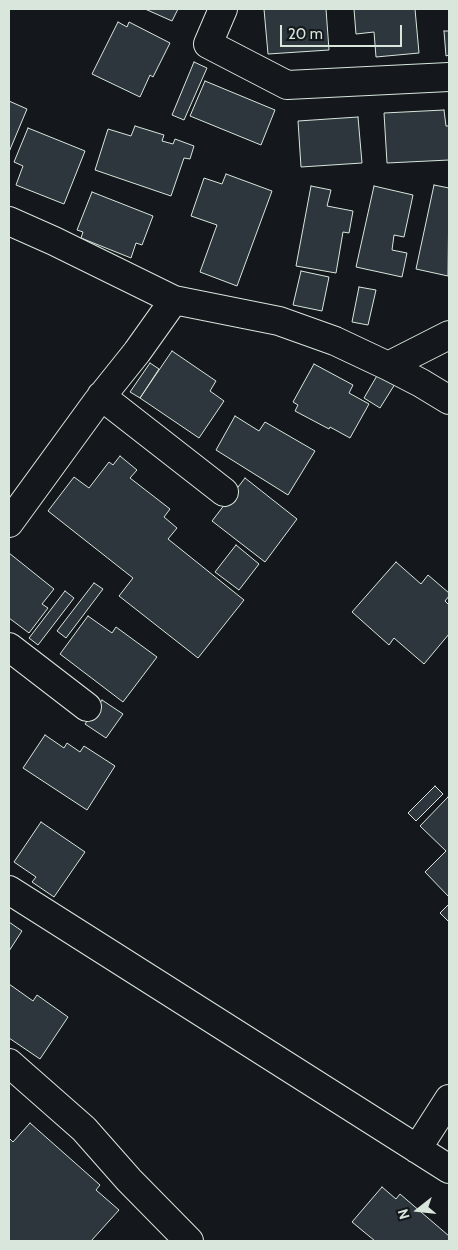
<!DOCTYPE html>
<style>
body{margin:0}
#map{position:relative;width:458px;height:1250px;overflow:hidden;background:#14181c;font-family:Cabin,sans-serif}
canvas{display:block}
.frame{position:absolute;inset:0;border:10px solid #d8e6dc;pointer-events:none}
.north{position:absolute;left:393px;top:1185px;width:50px;height:50px;-webkit-text-stroke:4px #14181c;paint-order:stroke;rotate:254deg;font-size:14px;font-weight:700;line-height:20px;text-align:center;color:#d8e6dc}
.north::after{content:'';display:block;margin:auto;width:18px;height:22px;background:#d8e6dc;clip-path:polygon(50% 0,100% 100%,50% 72%,0 100%)}
.scale{position:absolute;left:280px;top:25px;width:122px;height:22px;box-sizing:border-box;border:2px solid #d8e6dc;border-top:0;padding-left:6px;font-size:15px;line-height:18px;white-space:nowrap;color:#d8e6dc;-webkit-text-stroke:4px #14181c;paint-order:stroke}
</style>
<div id="map">
<canvas width="458" height="1250"></canvas>
<div class="frame"></div>
<div class="north">N</div>
<div class="scale">20 m</div>
</div>
<script>
const c = document.querySelector('canvas').getContext('2d');
c.lineJoin = 'round';
function fill(path, color) {
  c.fillStyle = color;
  c.fill(path, 'evenodd');
}
function toPath(rows) {
  const path = new Path2D();
  for (const r of rows) {
    path.moveTo(r[0], r[1]);
    for (let i = 2; i < r.length; i += 2) path.lineTo(r[i], r[i + 1]);
  }
  return path;
}
function strokePath(path, color, width, dash) {
  c.strokeStyle = color;
  c.lineWidth = width;
  c.lineCap = dash ? 'butt' : 'round';
  c.setLineDash(dash || []);
  c.stroke(path);
}
const building = toPath([
 [145,9,178,9,172,21,145,9],
 [264,9,326,9,329,50,268,54,264,9],
 [354,9,415,9,419,53,376,57,374,32,356,34,354,9],
 [118,22,127,27,129,22,170,43,153,77,150,75,140,97,92,74,118,22],
 [444,31,449,31,449,55,446,56,444,31],
 [194,62,207,68,184,120,172,115,194,62],
 [205,81,275,110,261,145,190,116,205,81],
 [9,101,27,109,9,152,9,101],
 [444,110,446,126,449,126,449,160,387,163,384,113,444,110],
 [358,117,362,163,301,167,298,121,358,117],
 [135,126,164,135,162,141,173,144,175,139,194,146,190,159,184,158,171,196,95,170,108,129,131,136,135,126],
 [28,128,85,151,64,204,16,185,23,166,14,162,28,128],
 [226,174,272,191,237,286,200,272,217,225,191,216,204,178,222,184,226,174],
 [434,185,449,188,448,276,416,269,434,185],
 [311,186,331,190,327,206,353,211,349,233,343,232,336,273,296,266,311,186],
 [374,186,413,195,404,237,394,235,392,250,407,253,402,277,356,267,374,186],
 [92,192,153,216,142,245,136,243,131,258,81,238,83,232,77,230,92,192],
 [301,271,329,277,322,311,293,305,301,271],
 [359,287,376,290,368,325,352,322,359,287],
 [172,351,216,381,210,391,224,401,199,438,140,398,172,351],
 [150,363,159,369,140,398,130,392,150,363],
 [314,364,353,385,349,393,369,404,350,438,330,427,329,429,295,411,298,405,293,402,314,364],
 [378,374,395,384,380,408,364,398,378,374],
 [235,416,259,431,265,422,315,451,288,495,216,450,235,416],
 [120,456,137,470,130,478,170,509,164,517,177,528,168,539,244,600,198,658,119,596,133,578,48,511,74,477,89,488,109,462,113,465,120,456],
 [245,478,297,519,265,562,212,521,245,478],
 [236,545,259,564,239,590,215,572,236,545],
 [9,553,54,589,42,604,48,608,29,633,9,618,9,553],
 [396,562,421,584,428,575,449,593,449,596,445,601,449,605,449,634,424,664,394,638,389,645,352,612,396,562],
 [94,583,103,589,66,638,57,631,94,583],
 [65,591,74,598,38,645,29,638,65,591],
 [88,616,112,633,116,627,157,657,123,702,60,654,88,616],
 [102,700,123,714,106,738,85,724,102,700],
 [45,735,64,748,67,743,80,752,84,746,115,766,87,810,23,768,45,735],
 [435,786,443,794,416,821,408,813,435,786],
 [448,797,449,798,449,897,425,872,446,851,420,826,448,797],
 [41,822,85,852,54,897,32,882,36,877,14,862,41,822],
 [449,904,449,922,440,913,449,904],
 [9,922,22,931,9,951,9,922],
 [9,984,33,1001,37,995,68,1017,40,1059,9,1038,9,984],
 [30,1123,100,1185,96,1190,119,1210,91,1241,9,1241,9,1138,13,1142,30,1123],
 [382,1187,396,1199,400,1194,449,1236,449,1239,448,1241,375,1241,352,1222,382,1187]
]);
fill(building, '#2c363c');
strokePath(building, '#d8e6dc', 1);
const minor = toPath([
 [223,9,208,44,287,85,449,77],
 [9,221,54,241,174,300,279,321,335,341,388,366,421,383,449,400],
 [388,366,449,335],
 [101,396,224,492],
 [9,523,97,402,137,352,174,300],
 [9,647,87,707],
 [9,890,449,1169],
 [9,1063,84,1129,129,1180,189,1241],
 [417,1149,449,1099]
]);
strokePath(minor, '#d8e6dc', 30);
strokePath(minor, '#14181c', 28);
</script>
